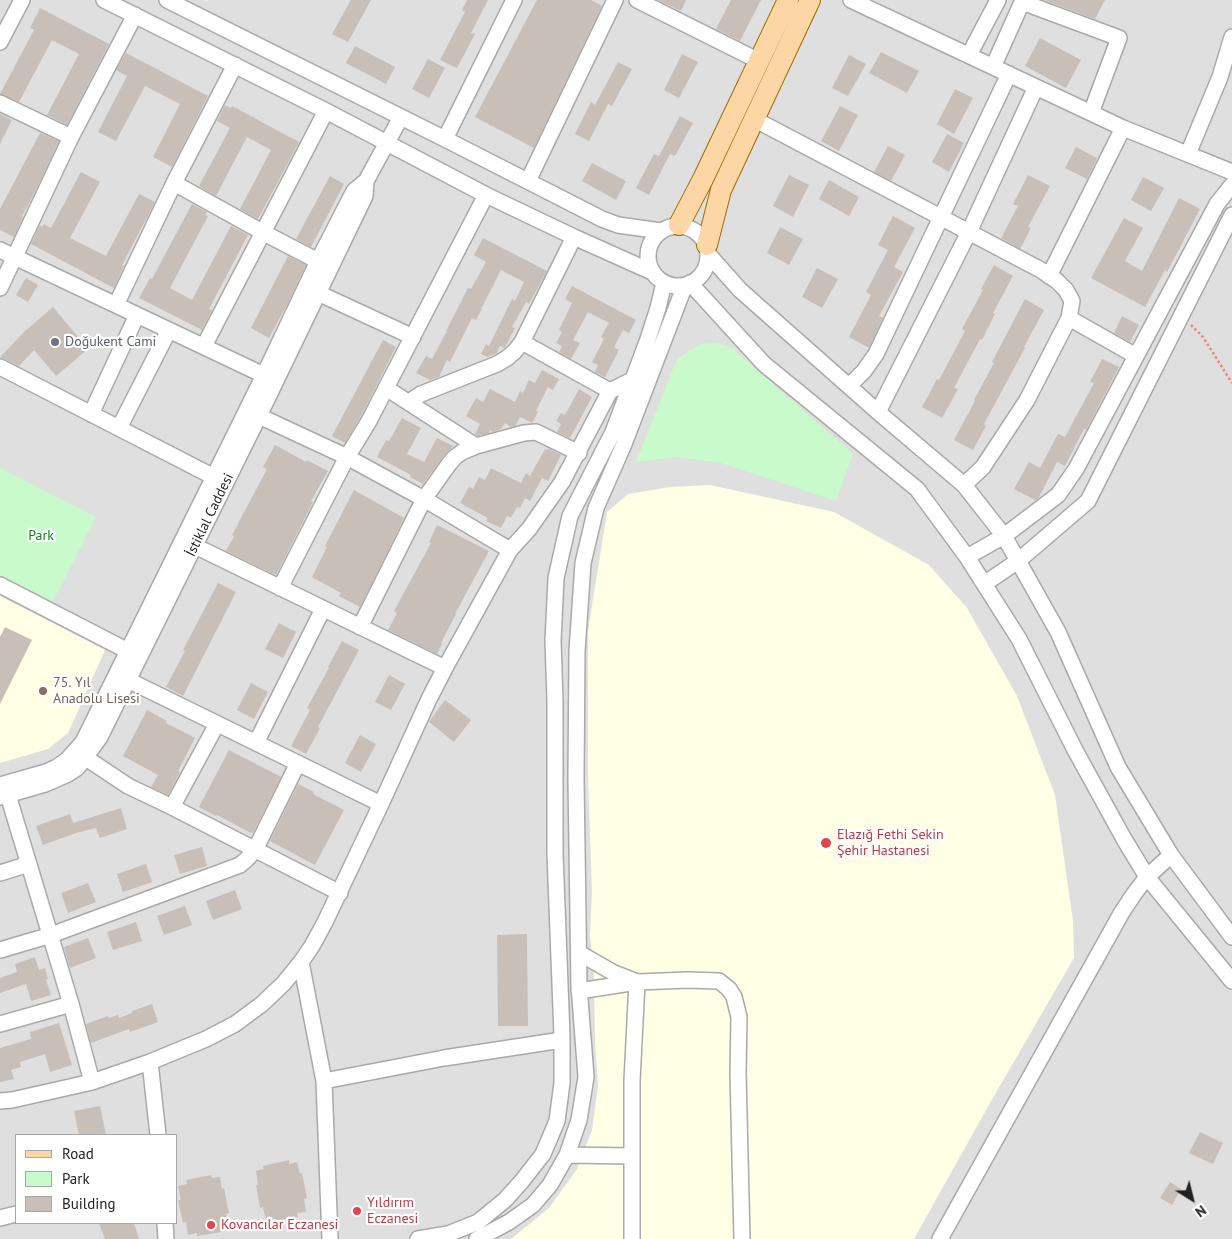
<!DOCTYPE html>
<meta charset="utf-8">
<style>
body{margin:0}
#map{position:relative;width:1232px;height:1239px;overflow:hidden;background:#f2efe9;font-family:"PT Sans",sans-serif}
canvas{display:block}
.legend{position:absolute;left:15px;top:1134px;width:162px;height:90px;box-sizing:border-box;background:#fff;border:1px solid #a7a7a7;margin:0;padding:6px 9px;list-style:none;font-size:15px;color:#222}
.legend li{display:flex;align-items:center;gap:10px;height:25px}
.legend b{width:25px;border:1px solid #a7a7a7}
.north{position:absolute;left:1167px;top:1174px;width:50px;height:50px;-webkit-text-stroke:4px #fff;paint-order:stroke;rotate:144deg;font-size:14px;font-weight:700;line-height:20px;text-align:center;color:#222}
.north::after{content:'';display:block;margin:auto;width:18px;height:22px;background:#222;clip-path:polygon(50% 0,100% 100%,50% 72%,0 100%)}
</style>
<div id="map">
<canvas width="1232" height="1239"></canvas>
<ul class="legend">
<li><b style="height:6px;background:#fcd6a4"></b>Road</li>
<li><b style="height:14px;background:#c8facc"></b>Park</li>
<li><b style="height:14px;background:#c7bfb8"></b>Building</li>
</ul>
<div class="north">N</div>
</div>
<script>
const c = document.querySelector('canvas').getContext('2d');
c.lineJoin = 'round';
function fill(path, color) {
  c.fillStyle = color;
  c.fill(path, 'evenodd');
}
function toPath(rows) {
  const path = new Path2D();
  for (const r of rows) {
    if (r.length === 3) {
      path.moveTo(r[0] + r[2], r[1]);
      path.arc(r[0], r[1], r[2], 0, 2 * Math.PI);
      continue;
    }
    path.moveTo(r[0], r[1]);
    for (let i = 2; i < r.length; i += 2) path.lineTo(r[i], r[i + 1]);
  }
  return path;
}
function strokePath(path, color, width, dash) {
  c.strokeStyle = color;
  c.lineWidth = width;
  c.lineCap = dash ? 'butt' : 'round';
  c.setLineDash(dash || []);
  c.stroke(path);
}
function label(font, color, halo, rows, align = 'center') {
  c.font = font + ' "PT Sans",sans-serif';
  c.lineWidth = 4.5;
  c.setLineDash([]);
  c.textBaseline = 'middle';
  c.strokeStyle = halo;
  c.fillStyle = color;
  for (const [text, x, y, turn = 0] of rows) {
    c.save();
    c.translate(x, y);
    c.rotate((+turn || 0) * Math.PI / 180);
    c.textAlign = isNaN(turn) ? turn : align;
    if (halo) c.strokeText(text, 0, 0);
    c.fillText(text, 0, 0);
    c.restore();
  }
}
fill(toPath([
 [0,0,204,0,207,2,208,0,1232,0,1232,1239,0,1239],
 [16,1135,176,1135,176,1223,16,1223]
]), '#e0dfdf');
fill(toPath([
 [710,485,834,512,929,565,967,608,1017,696,1055,795,1073,921,1074,958,990,1103,914,1239,511,1239,549,1208,577,1169,592,1130,598,1087,595,1040,594,977,590,935,592,892,588,777,588,631,607,512,628,494,670,487],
 [0,596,105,650,68,733,48,749,0,763]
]), '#ffffe5');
fill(toPath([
 [717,343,733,349,853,454,836,501,721,463,677,457,636,462,677,359,700,344],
 [0,468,96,517,53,601,0,575]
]), '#c8facc');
fill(toPath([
 [351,0,371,0,348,42,332,34],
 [467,0,488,0,471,33,475,34,457,68,440,60,465,12,462,10],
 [537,0,591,0,602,6,534,148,475,117],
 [658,0,686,0,681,11],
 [731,0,761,0,740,41,716,29],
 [1044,0,1105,0,1095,19],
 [40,8,109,44,67,125,47,115,79,54,52,40,19,102,0,94,34,30,30,28],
 [1040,38,1081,60,1066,88,1025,66],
 [355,46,395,67,386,84,346,63],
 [881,52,919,71,907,93,869,73],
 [126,53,208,96,172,167,153,157,180,104,145,86,116,141,98,132,127,76,116,70],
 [682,54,698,62,679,98,664,90],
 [849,55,866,64,848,96,832,88],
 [428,59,445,68,429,98,412,89],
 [618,62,632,69,612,106,608,104,589,141,575,134,591,102,595,105],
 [955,89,973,98,954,134,937,124],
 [225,105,231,108,232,106,299,142,258,219,240,209,271,150,247,137,216,196,199,186,230,128,217,121],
 [840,106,858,115,839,151,821,141],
 [0,114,12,120,0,144],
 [680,116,693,123,675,156,670,154,649,195,636,188,654,154,659,156],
 [40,133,59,141,35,192,22,216,23,217,14,237,0,230,0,209],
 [947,134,964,143,949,172,932,162],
 [888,146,905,155,891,181,874,172],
 [1076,147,1097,158,1087,179,1065,168],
 [592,163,626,181,616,200,582,181],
 [81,172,100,182,70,238,106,256,139,194,155,202,122,265,124,266,114,288,31,244,40,225,42,227,44,224,51,228],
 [789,175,809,185,793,217,773,206],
 [1028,175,1050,186,1028,227,1031,228,1020,249,1001,238,1018,206,1013,204],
 [330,176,344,184,311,247,296,239],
 [1143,177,1164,188,1151,211,1131,200],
 [829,180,859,197,849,216,819,199],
 [1179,198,1200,209,1167,272,1165,270,1145,307,1091,278,1124,218,1143,228,1125,261,1142,271],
 [192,204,207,212,205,215,208,216,170,288,192,300,231,226,248,235,209,309,212,310,202,330,139,298,150,278,152,279],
 [893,216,915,228,894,267,903,272,879,316,883,318,869,348,849,337,871,295,866,292,888,250,878,245],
 [780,227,803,239,789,265,767,253],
 [483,238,547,271,529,304,526,302,512,327,515,328,505,347,504,348,500,346,497,353,488,357,481,354,486,344,489,346,512,299,515,301,524,282,501,270,481,309,482,309,476,320,472,318,450,362,447,360,439,377,430,380,416,373,426,356,432,359,447,331,446,331,468,288,471,289,486,262,474,255],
 [288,256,306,265,288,303,269,338,251,328],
 [994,265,1013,276,993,313,995,314,982,340,980,339,954,388,958,389,942,418,922,407,937,379,939,380,965,331,962,329,983,290,981,289],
 [817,268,838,279,822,308,802,297],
 [26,278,38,285,28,302,16,295],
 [572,286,636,320,629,333,623,330,614,347,619,350,605,377,595,372,598,365,592,362,604,339,601,337,609,323,588,312,573,340,580,343,571,359,559,352,562,346,556,343,562,332,559,330,572,303,565,299],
 [1025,299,1044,310,1024,347,1025,348,984,424,986,426,973,450,954,440,975,401,974,400,994,363,992,362],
 [53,307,88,349,56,376,34,350,19,366,0,357,24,332],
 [1122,316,1139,325,1130,342,1114,333],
 [383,340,396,347,361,416,345,443,332,436],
 [1102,359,1119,367,1086,430,1084,429,1065,466,1057,462,1038,499,1035,500,1014,489,1029,462,1040,468,1058,434,1065,437,1094,383,1090,382],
 [542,370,559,379,553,390,548,387,536,411,538,412,532,423,520,417,515,426,511,427,505,423,501,429,493,432,490,430,489,433,478,436,475,434,480,424,466,416,476,398,483,402,490,389,515,402,520,391,523,393,529,380,535,383],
 [579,389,592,397,570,438,557,432,561,424,556,421,561,413,565,415],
 [402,418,421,428,407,454,424,462,437,438,453,446,442,458,423,484,410,477,411,475,377,457,386,440,389,441],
 [275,445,306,462,307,460,328,471,311,501,313,502,276,575,226,551,234,536,232,535,267,469,263,467],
 [548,448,561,455,548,481,542,478,530,501,525,498,520,508,517,507,511,518,507,516,501,528,486,521,488,518,460,503,469,487,473,489,479,477,485,480,491,468,521,483,526,473,530,476,545,449,547,450],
 [354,490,404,518,360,607,339,596,341,593,312,577,327,547,325,546],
 [437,525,489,551,455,614,456,614,441,643,442,644,437,654,388,630,397,613,394,611,431,543,429,542],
 [218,583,236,592,183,696,166,687,185,651,183,650],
 [279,623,296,632,283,658,265,649],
 [5,627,32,640,0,704,0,637],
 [342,641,359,650,318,727,320,728,306,754,291,746,310,710,307,708,329,668,328,667],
 [389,675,405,684,391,710,375,702],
 [251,683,268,692,254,719,237,710],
 [445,700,471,720,454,742,429,722],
 [147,710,167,721,166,723,195,738,178,771,180,772,168,795,151,787,158,775,123,756],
 [360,735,376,744,361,772,345,763],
 [229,750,281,777,253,833,252,832,251,833,217,815,216,816,199,807],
 [298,784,314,792,313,794,344,810,315,865,270,841],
 [121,808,127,829,100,838,96,828,76,833,43,845,36,826,70,814,73,823],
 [202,847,207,866,180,874,174,855],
 [146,864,152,882,123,892,117,874],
 [88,883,96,902,68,913,61,893],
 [235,890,242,909,213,920,206,901],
 [185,906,192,925,164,935,157,916],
 [136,922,142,941,113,950,107,932],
 [527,934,528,1026,498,1026,497,935],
 [88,938,96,958,70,968,64,947],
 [35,957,39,970,45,968,48,979,46,980,51,995,31,1001,26,984,0,993,0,978,17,972,15,964],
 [152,1004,158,1022,130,1032,129,1029,91,1043,86,1024,108,1016,109,1018,118,1015,119,1018,132,1013,132,1011],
 [59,1023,72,1065,50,1072,45,1054,20,1062,21,1067,11,1070,14,1079,0,1082,0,1048,31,1039,30,1032],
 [100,1106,106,1135,79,1135,74,1111],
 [1200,1132,1223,1143,1213,1164,1189,1153],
 [289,1160,289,1164,297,1162,300,1174,302,1173,307,1198,304,1199,306,1212,297,1213,298,1217,275,1221,274,1218,266,1220,263,1207,260,1208,256,1185,258,1185,256,1171,264,1169,263,1166],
 [211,1175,212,1178,220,1177,222,1189,224,1188,229,1213,226,1214,229,1226,220,1228,221,1232,197,1236,197,1233,188,1235,186,1222,183,1223,178,1200,181,1200,178,1186,187,1184,186,1180],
 [1170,1182,1181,1189,1172,1205,1160,1198],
 [99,1223,134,1223,139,1239,105,1239]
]), '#c7bfb8');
const minor = toPath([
 [104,0,326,111,486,195,574,237,652,272],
 [167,0,445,139,602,219,618,225,661,231],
 [637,0,759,61],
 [851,0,1123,128,1232,172],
 [1022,2,1119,38,1091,113],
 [0,42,22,0],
 [969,55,998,0],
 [993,67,1023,0],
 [0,103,71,137],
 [754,119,1041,270,1057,281,1066,290,1072,301,1069,318,1027,400,983,467,964,485],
 [445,139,514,0],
 [1188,154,1220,77,1232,37],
 [528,181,615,0],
 [174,183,264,233,318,261],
 [678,256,30],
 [0,250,272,379],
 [708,254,740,290,878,412,964,485,1004,536,1058,632,1118,767,1171,855,1232,937],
 [1049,276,1123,128],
 [690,283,764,364,917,489,967,557,1019,639,1075,750,1124,839,1147,877,1232,981],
 [0,288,71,137,135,15],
 [318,293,413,337],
 [116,305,174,183,235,65],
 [1069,318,1136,356],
 [522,342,610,391],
 [204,346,326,111],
 [0,367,214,477],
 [849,386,864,371,876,354,1009,74],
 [386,388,476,446,524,433,536,432,579,453],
 [409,402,421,394,497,364,507,358,515,351,522,342,574,237],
 [878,412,969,232,1036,87],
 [91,414,137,315],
 [259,416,347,457,424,499,510,550],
 [119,428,169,330],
 [195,546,445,668],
 [967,557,1004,536,1058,495,1076,469,1217,204,1232,185],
 [984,584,1018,561,1088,501,1232,215],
 [0,585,128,651],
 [280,588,347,457,369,421,386,388,486,195],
 [360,627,424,499,449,464,455,457,462,452,476,446],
 [128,680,381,804],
 [256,743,323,609],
 [77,752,128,786,172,807,340,893],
 [0,785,46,772,57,767,67,760,83,742,264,375,318,261,354,191,366,181,401,117],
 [8,795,71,1004,92,1082],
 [0,797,45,784,68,774,77,768,85,758,100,737,259,416,365,196,366,181],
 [172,807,217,724],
 [0,873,29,864],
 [0,950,51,935,240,865,247,859,255,850,298,763],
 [579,953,614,973,637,982,579,991],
 [301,962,324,1081,330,1239],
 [0,1024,71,1004],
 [150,1062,158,1135],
 [324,1081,444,1058,562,1040],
 [0,1101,12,1100,92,1082,150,1062,206,1039,235,1024,262,1004,284,983,301,962,312,946,325,922,381,804,429,699,445,668,510,550,529,529,562,482,610,391,632,380],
 [567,1155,632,1156],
 [0,1218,16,1214],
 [165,1223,166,1239],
 [418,1239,448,1234,478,1222,505,1200,522,1181,543,1154,557,1121,562,1083,562,1036,555,854,555,701,553,641,556,578,570,516,613,432,647,342,658,308,664,283],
 [477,1239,509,1222,533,1205,550,1185,567,1155,579,1120,586,1077,579,986,576,779,577,651,583,563,596,508,624,444,685,285],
 [632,1239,632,1081,637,982,688,980,719,981,729,989,734,997,739,1017,738,1073,742,1239],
 [940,1239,1122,912,1134,894,1147,877,1171,855]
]);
const major = toPath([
 [679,225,703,179,788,0],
 [707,245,721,190,810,0]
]);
strokePath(minor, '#a9a9a9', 18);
strokePath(major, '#a06b00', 22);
strokePath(toPath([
 [1191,325,1203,337,1232,383]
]), '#fa8072', 2.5, [2.5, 2.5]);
strokePath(minor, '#fff', 15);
strokePath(major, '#fcd6a4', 20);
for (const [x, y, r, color] of [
 [55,342,5,"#6b7280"],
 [43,691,5,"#8d6e63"],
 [826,843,6,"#e0444e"],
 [357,1211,5,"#e0444e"],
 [211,1225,5,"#e0444e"]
]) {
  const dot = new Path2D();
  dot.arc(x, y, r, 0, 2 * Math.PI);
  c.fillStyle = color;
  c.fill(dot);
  strokePath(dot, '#fff', 2);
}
label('14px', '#5b616d', '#fff', [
 ["Doğukent Cami",65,342]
], 'left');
label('14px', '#222', '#fff', [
 ["İstiklal Caddesi",210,515,-64]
]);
label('14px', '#0c8416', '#fff', [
 ["Park",41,536]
]);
label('14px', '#785e54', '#fff', [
 ["75. Yıl",53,683],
 ["Anadolu Lisesi",53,699]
], 'left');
label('14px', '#be3a42', '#fff', [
 ["Elazığ Fethi Sekin",837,835],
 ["Şehir Hastanesi",837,851],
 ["Yıldırım",367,1203],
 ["Eczanesi",367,1219],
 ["Kovancılar Eczanesi",221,1225]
], 'left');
</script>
